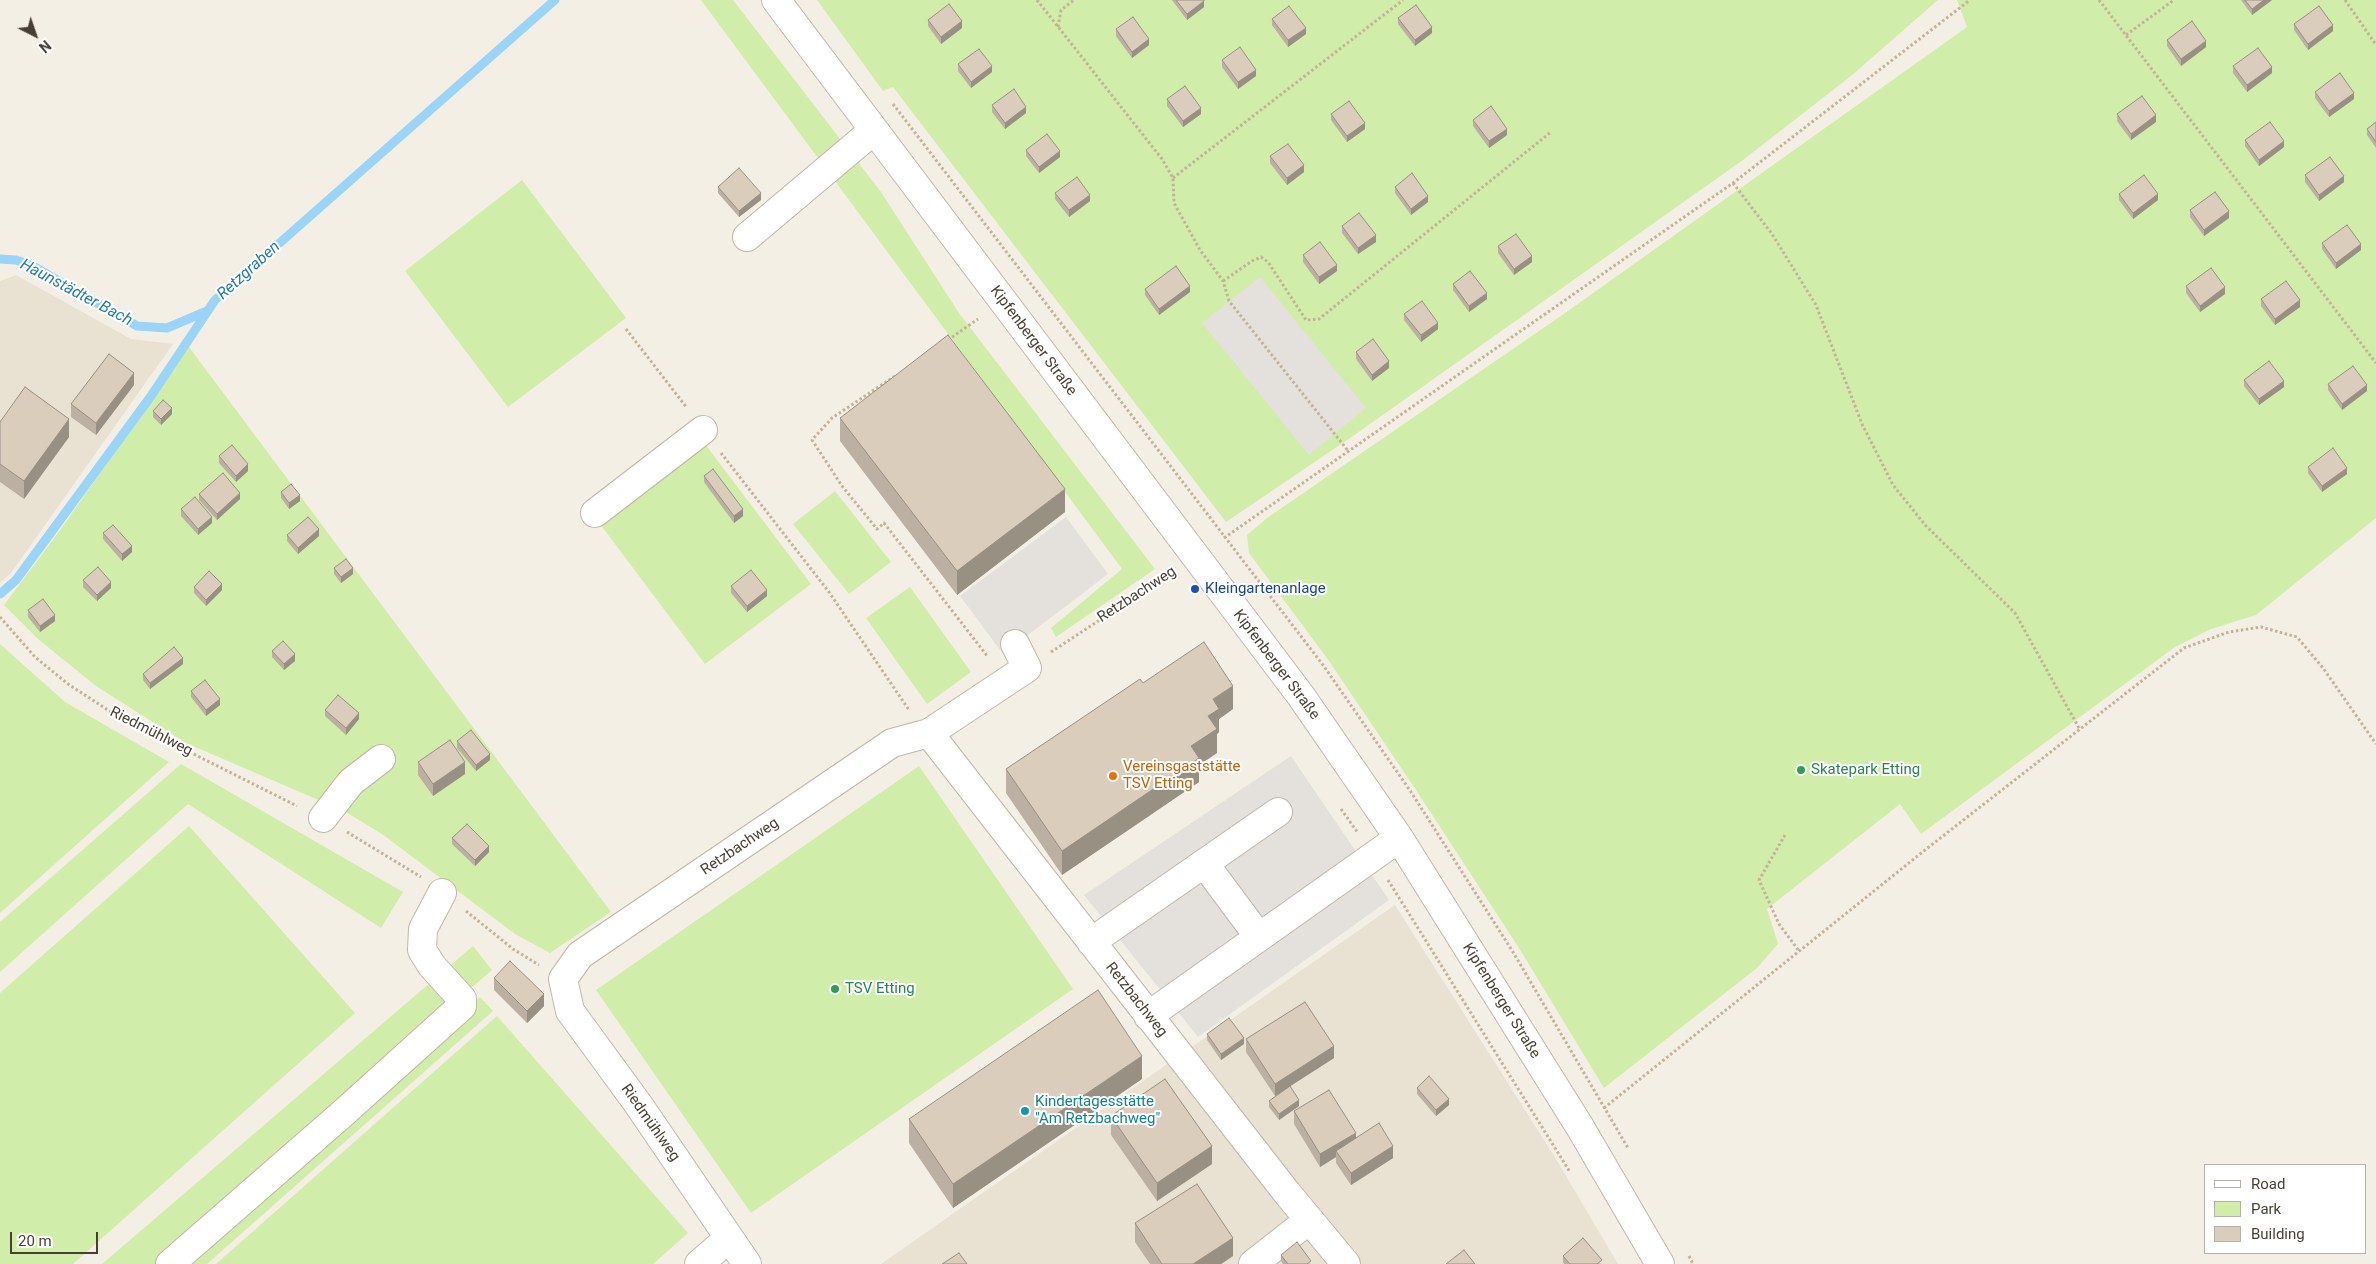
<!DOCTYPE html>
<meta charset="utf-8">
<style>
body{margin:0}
#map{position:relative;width:2376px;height:1264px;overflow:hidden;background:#f4efe5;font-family:Roboto,sans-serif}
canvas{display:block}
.legend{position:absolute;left:2204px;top:1164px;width:162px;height:90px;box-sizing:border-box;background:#fff;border:1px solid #b5b2ae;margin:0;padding:6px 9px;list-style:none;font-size:15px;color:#473f34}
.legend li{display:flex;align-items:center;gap:10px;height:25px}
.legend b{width:25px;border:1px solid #b5b2ae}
.north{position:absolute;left:10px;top:10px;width:50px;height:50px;-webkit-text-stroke:4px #fff;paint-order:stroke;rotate:139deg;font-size:14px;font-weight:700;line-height:20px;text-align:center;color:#473f34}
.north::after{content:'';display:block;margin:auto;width:18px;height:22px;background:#473f34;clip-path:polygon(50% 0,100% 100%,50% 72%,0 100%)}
.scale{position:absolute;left:10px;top:1232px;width:88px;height:22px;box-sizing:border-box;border:2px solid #473f34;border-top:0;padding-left:6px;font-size:15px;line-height:18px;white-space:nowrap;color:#473f34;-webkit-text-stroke:4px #fff;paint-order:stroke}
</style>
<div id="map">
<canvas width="2376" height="1264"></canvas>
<ul class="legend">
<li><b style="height:6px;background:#fff"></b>Road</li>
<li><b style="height:14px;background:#d0eda9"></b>Park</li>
<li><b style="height:14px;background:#dacdbc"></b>Building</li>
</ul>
<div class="north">N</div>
<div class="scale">20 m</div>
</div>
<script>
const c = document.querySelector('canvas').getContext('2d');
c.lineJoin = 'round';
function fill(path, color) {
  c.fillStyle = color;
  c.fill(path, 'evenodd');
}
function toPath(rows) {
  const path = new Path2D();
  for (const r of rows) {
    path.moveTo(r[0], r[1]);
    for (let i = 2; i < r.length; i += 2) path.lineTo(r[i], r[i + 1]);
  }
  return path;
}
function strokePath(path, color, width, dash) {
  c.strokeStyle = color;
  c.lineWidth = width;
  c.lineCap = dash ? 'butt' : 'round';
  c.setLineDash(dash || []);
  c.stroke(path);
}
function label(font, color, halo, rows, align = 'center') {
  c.font = font + ' Roboto,sans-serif';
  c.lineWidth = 4;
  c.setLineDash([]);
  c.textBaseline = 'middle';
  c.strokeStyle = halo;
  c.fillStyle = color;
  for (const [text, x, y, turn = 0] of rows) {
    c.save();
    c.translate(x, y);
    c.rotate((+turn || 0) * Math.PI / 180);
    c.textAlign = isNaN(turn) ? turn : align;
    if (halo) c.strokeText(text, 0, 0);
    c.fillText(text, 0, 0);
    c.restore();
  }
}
fill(toPath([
 [16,275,131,339,173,344,11,573,0,583,0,281],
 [1395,905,1556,1159,1618,1264,881,1264]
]), '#e9e1d2');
fill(toPath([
 [701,0,733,0,881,192,959,313,1155,569,1056,637,1051,628,1122,569],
 [817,0,1938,0,1851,76,1743,160,1353,436,1226,522,893,87,883,91],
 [1957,0,2376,0,2376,518,2256,615,2211,629,2175,647,1921,834,1900,804,1767,909,1778,944,1757,968,1604,1088,1519,948,1414,787,1329,661,1249,553,1247,535,1267,518,1558,318,1967,27],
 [522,180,626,318,508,407,405,271],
 [189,347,611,912,550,953,515,934,382,834,344,811,186,743,96,686,38,639,4,605,58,533],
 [705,444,811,584,705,664,600,524],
 [835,491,891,562,849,594,793,524],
 [910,587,971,672,927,704,866,618],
 [0,644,65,702,169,762,0,913],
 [181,764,403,892,381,928,188,804,0,972,0,922],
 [919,766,1073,989,751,1213,596,990],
 [189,826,355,1013,73,1264,0,1264,0,993],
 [473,946,492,970,156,1264,102,1264],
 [480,997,493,1011,207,1264,177,1264],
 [497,1016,688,1233,653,1264,216,1264]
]), '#d0eda9');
fill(toPath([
 [1260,277,1366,408,1309,455,1202,323],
 [1066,517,1108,574,1003,654,960,596],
 [1291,756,1389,900,1198,1037,1084,895]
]), '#e4e1dd');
strokePath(toPath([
 [0,259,16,260,31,265,137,326,167,328,207,311],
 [0,594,16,580,151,396,215,300,555,0]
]), '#9ad4f8', 9);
const minor = toPath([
 [776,0,1301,696,1399,838,1580,1127,1660,1264],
 [747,237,874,130],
 [595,513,703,430],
 [929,733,1287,1193,1346,1264],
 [323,818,351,782,381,759],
 [1204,863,1259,937],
 [1091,942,1278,812],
 [1148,1016,1399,838],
 [170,1264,341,1115,462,1006,462,999,432,966,422,950,423,929,442,893],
 [699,1264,729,1238],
 [747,1264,638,1104,570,1011,563,979,580,955,892,743,929,733,1027,668,1015,644],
 [1253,1264,1309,1220]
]);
strokePath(minor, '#c1b7a6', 30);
strokePath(toPath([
 [1037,0,1162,159,1173,178,1174,203,1200,250,1223,281,1229,301,1349,452],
 [2099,0,2376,363],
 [2345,0,2376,45],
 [1058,27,1061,10,1074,0],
 [2126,35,2174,0],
 [893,104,1323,665,1411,792,1513,952,1628,1148],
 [1173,178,1403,0],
 [1733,183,1772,234,1816,305,1862,424,1893,485,1926,526,2015,613,2079,728],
 [1223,281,1252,261,1261,257,1268,262,1306,320,1319,319,1551,132],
 [626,329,687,408],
 [948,340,978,319],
 [895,376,832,418,812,440,842,486,877,529,884,523,988,657],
 [721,453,829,592,909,710],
 [1224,538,1733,183,1970,0],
 [0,617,35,657,68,684,114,714,297,806],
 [1051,652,1173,572],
 [1341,809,1358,833],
 [347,832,421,877],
 [1785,835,1759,880,1779,924,1799,951],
 [1388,880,1570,1172],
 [466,911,513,949,539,965],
 [1604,1108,1925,850,2184,648,2229,632,2261,627,2297,637,2323,668,2376,744],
 [1689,1256,1693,1264]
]), '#c4b296', 3, [2.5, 2.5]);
strokePath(minor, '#fff', 28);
fill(toPath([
 [1172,0,1204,0,1204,7,1187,20],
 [2241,0,2272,0,2252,15],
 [1398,18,1432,33,1415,46,1398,24],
 [1272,19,1306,34,1288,47,1272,25],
 [928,20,962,28,941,44,928,26],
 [2294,24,2333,31,2308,50,2294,30],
 [1116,29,1149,45,1132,58,1116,36],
 [2167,40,2206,47,2181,66,2167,46],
 [1222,60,1256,76,1238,89,1222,67],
 [958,64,992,72,971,88,958,71],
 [2233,66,2272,73,2247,92,2233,73],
 [2315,92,2354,99,2329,117,2315,98],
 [1167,99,1201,114,1183,127,1167,106],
 [992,105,1026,113,1005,129,992,112],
 [1331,114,1365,129,1347,142,1331,120],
 [2117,114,2156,122,2131,140,2117,121],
 [1473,120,1507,135,1489,148,1473,126],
 [2376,122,2376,148,2367,135,2367,129],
 [2245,140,2284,147,2259,166,2245,146],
 [1026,150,1060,157,1039,173,1026,156],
 [1270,156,1304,172,1287,185,1270,163],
 [2305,175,2344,182,2319,201,2305,182],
 [718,187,761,200,739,217,718,193],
 [1395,187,1428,202,1411,215,1395,193],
 [1055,193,1090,201,1069,217,1055,199],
 [2119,194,2158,200,2133,219,2119,200],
 [2190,210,2229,218,2204,236,2190,217],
 [1342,226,1376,242,1358,254,1342,233],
 [2322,243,2361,250,2336,269,2322,249],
 [1498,246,1532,262,1514,275,1498,253],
 [1303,255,1337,271,1319,284,1303,262],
 [1453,284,1487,299,1469,312,1453,290],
 [2186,286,2225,294,2200,312,2186,293],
 [1145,289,1190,292,1159,315,1145,295],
 [2261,299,2300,307,2275,325,2261,306],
 [1404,314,1438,329,1421,342,1404,320],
 [1356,352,1389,368,1372,381,1356,359],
 [2244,380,2284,387,2259,405,2244,386],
 [2328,384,2367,391,2342,410,2328,390],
 [134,385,96,435,71,417,71,404],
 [153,411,172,414,161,425,153,417],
 [840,418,1065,512,957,595,840,441],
 [0,422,69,437,24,499,0,482],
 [219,456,248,471,236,482,219,463],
 [2308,467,2347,474,2322,492,2308,473],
 [704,476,743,516,734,523,704,482],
 [281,492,300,501,289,509,281,498],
 [199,494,240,499,217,520,199,500],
 [181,509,212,523,198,535,181,516],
 [103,533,132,552,122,561,103,539],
 [287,535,319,536,298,554,287,541],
 [334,568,353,574,341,583,334,574],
 [83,580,111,588,97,601,83,587],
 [731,586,767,596,747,612,731,593],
 [194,587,222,590,206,606,194,593],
 [28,610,55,621,40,632,28,617],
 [272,651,295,661,284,670,272,657],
 [183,664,150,689,143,680,143,674],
 [191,691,220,705,206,716,191,697],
 [1233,709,1219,719,1219,732,1217,734,1217,753,1199,765,1199,782,1062,875,1006,793,1006,769],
 [325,710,359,719,346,735,325,716],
 [457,741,490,760,476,771,457,748],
 [418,762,465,774,433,796,418,775],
 [452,838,489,852,475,866,452,844],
 [494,978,544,1006,527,1023,494,990],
 [1207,1034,1244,1044,1221,1060,1207,1040],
 [1246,1039,1334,1058,1290,1086,1299,1106,1279,1120,1269,1107,1269,1101,1288,1088,1275,1096,1246,1052],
 [1142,1079,953,1208,909,1143,909,1119],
 [1417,1088,1449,1105,1436,1116,1417,1094],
 [1294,1111,1356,1138,1393,1158,1351,1185,1336,1163,1336,1157,1320,1167,1294,1124],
 [1111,1116,1212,1164,1157,1201,1111,1135],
 [1135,1223,1233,1256,1221,1264,1150,1264,1135,1242],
 [1281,1255,1311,1264,1283,1264,1281,1261],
 [1563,1256,1602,1264,1564,1264,1563,1262]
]), '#bbb0a2');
fill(toPath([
 [2264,0,2272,0,2252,15,2252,9],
 [1204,1,1204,7,1187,20,1187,14],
 [962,21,962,28,941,44,941,37],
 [2333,25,2333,31,2308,50,2308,44],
 [1432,27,1432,33,1415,46,1415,40],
 [1306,28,1306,34,1288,47,1288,40],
 [1149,39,1149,45,1132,58,1132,52],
 [2206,41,2206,47,2181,66,2181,59],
 [992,66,992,72,971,88,971,82],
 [2272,67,2272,73,2247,92,2247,85],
 [1256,70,1256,76,1238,89,1238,82],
 [2354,93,2354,99,2329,117,2329,111],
 [1026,107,1026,113,1005,129,1005,123],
 [1201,108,1201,114,1183,127,1183,121],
 [2156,115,2156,122,2131,140,2131,134],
 [1365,123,1365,129,1347,142,1347,136],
 [1507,129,1507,135,1489,148,1489,141],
 [2284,141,2284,147,2259,166,2259,160],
 [1060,151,1060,157,1039,173,1039,167],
 [1304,165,1304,172,1287,185,1287,178],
 [2344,176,2344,182,2319,201,2319,195],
 [761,193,761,200,739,217,739,211],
 [2158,194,2158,200,2133,219,2133,213],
 [1090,195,1090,201,1069,217,1069,210],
 [1428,196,1428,202,1411,215,1411,209],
 [2229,211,2229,218,2204,236,2204,230],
 [1376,235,1376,242,1358,254,1358,248],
 [2361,244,2361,250,2336,269,2336,263],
 [1532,256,1532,262,1514,275,1514,269],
 [1337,265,1337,271,1319,284,1319,277],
 [1190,286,1190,292,1159,315,1159,309],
 [2225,287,2225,294,2200,312,2200,306],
 [1487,293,1487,299,1469,312,1469,306],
 [2300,300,2300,307,2275,325,2275,319],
 [1438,323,1438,329,1421,342,1421,335],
 [1389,361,1389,368,1372,381,1372,375],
 [134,373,134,385,96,435,96,423],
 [2284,381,2284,387,2259,405,2259,399],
 [2367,385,2367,391,2342,410,2342,404],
 [172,408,172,414,161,425,161,419],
 [69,419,69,437,24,499,24,481],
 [248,464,248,471,236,482,236,476],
 [2347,468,2347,474,2322,492,2322,486],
 [1065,489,1065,512,957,595,957,571],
 [240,493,240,499,217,520,217,514],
 [300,495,300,501,289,509,289,503],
 [743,509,743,516,734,523,734,516],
 [212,517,212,523,198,535,198,529],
 [319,529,319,536,298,554,298,548],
 [132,546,132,552,122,561,122,554],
 [353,568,353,574,341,583,341,577],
 [111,582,111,588,97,601,97,595],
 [222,584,222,590,206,606,206,600],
 [767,590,767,596,747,612,747,606],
 [55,615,55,621,40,632,40,626],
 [295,654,295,661,284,670,284,664],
 [183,658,183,664,150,689,150,683],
 [1233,686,1233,709,1219,719,1219,732,1217,734,1217,753,1199,765,1199,782,1062,875,1062,851,1191,746,1208,716,1213,699],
 [220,699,220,705,206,716,206,710],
 [359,713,359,719,346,735,346,728],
 [490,754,490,760,476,771,476,765],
 [465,762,465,774,433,796,433,784],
 [489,846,489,852,475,866,475,860],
 [544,994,544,1006,527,1023,527,1011],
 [1244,1038,1244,1044,1221,1060,1221,1054],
 [1334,1046,1334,1058,1275,1096,1275,1084],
 [1142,1056,1142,1079,953,1208,953,1184],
 [1449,1099,1449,1105,1436,1116,1436,1110],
 [1299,1100,1299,1106,1279,1120,1279,1114],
 [1356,1133,1356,1146,1336,1151,1336,1157,1320,1167,1320,1154],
 [1212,1146,1212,1164,1157,1201,1157,1183],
 [1393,1146,1393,1158,1351,1185,1351,1173],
 [1233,1238,1233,1256,1221,1264,1193,1264]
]), '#999084');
const building = toPath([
 [1176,0,1204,0,1204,1,1187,14,1176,0],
 [2245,0,2264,0,2252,9,2245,0],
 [949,4,962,21,941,37,928,20,949,4],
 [1416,5,1432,27,1415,40,1398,18,1416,5],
 [1289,6,1306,28,1288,40,1272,19,1289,6],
 [2319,6,2333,25,2308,44,2294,24,2319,6],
 [1133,17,1149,39,1132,52,1116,29,1133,17],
 [2192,21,2206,41,2181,59,2167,40,2192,21],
 [1240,47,1256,70,1238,82,1222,60,1240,47],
 [2258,48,2272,67,2247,85,2233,66,2258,48],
 [979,49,992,66,971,82,958,64,979,49],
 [2340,73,2354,93,2329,111,2315,92,2340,73],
 [1185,86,1201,108,1183,121,1167,99,1185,86],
 [1014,89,1026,107,1005,123,992,105,1014,89],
 [2142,96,2156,115,2131,134,2117,114,2142,96],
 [1349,101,1365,123,1347,136,1331,114,1349,101],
 [1491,106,1507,129,1489,141,1473,120,1491,106],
 [2270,122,2284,141,2259,160,2245,140,2270,122],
 [2376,122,2376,142,2367,129,2376,122],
 [1047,134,1060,151,1039,167,1026,150,1047,134],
 [1288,144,1304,165,1287,178,1270,156,1288,144],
 [2330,157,2344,176,2319,195,2305,175,2330,157],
 [739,168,761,193,739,211,718,187,739,168],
 [1412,173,1428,196,1411,209,1395,187,1412,173],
 [2144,175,2158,194,2133,213,2119,194,2144,175],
 [1077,177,1090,195,1069,210,1055,193,1077,177],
 [2215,192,2229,211,2204,230,2190,210,2215,192],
 [1359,213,1376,235,1358,248,1342,226,1359,213],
 [2347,225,2361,244,2336,263,2322,243,2347,225],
 [1516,234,1532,256,1514,269,1498,246,1516,234],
 [1320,242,1337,265,1319,277,1303,255,1320,242],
 [1176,266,1190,286,1159,309,1145,289,1176,266],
 [2211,268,2225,287,2200,306,2186,286,2211,268],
 [1470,271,1487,293,1469,306,1453,284,1470,271],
 [2286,281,2300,300,2275,319,2261,299,2286,281],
 [1422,301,1438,323,1421,335,1404,314,1422,301],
 [948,335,1065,489,957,571,840,418,948,335],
 [1373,339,1389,361,1372,375,1356,352,1373,339],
 [109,354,134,373,96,423,71,404,109,354],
 [2269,361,2284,381,2259,399,2244,380,2269,361],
 [2353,366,2367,385,2342,404,2328,384,2353,366],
 [25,387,69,419,24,481,0,464,0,422,25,387],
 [163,400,172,408,161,419,153,411,163,400],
 [232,445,248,464,236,476,219,456,232,445],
 [2333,448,2347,468,2322,486,2308,467,2333,448],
 [713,469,743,509,734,516,704,476,713,469],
 [223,473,240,493,217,514,199,494,223,473],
 [291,484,300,495,289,503,281,492,291,484],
 [195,497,212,517,198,529,181,509,195,497],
 [308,517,319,529,298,548,287,535,308,517],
 [113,525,132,546,122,554,103,533,113,525],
 [346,559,353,568,341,577,334,568,346,559],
 [98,567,111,582,97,595,83,580,98,567],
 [751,570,767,590,747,606,731,586,751,570],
 [209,571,222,584,206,600,194,587,209,571],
 [43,599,55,615,40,626,28,610,43,599],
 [283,641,295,654,284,664,272,651,283,641],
 [1204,642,1233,686,1213,699,1219,709,1208,716,1217,729,1191,746,1199,758,1062,851,1006,769,1140,679,1143,683,1204,642],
 [174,647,183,658,150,683,143,674,174,647],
 [205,680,220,699,206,710,191,691,205,680],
 [338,695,359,713,346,728,325,710,338,695],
 [471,730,490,754,476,765,457,741,471,730],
 [450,740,465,762,433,784,418,762,450,740],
 [467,824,489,846,475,860,452,838,467,824],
 [510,961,544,994,527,1011,494,978,510,961],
 [1098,990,1142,1056,953,1184,909,1119,1098,990],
 [1305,1002,1334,1046,1275,1084,1246,1039,1305,1002],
 [1229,1018,1244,1038,1221,1054,1207,1034,1229,1018],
 [1429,1076,1449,1099,1436,1110,1417,1088,1429,1076],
 [1165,1079,1212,1146,1157,1183,1111,1116,1165,1079],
 [1290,1086,1299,1100,1279,1114,1269,1101,1290,1086],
 [1329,1090,1356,1133,1320,1154,1294,1111,1329,1090],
 [1379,1123,1393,1146,1351,1173,1336,1151,1379,1123],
 [1197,1184,1233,1238,1193,1264,1162,1264,1135,1223,1197,1184],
 [1583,1238,1602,1260,1597,1264,1570,1264,1563,1256,1583,1238],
 [1297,1242,1311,1261,1307,1264,1288,1264,1281,1255,1297,1242],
 [1464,1250,1475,1264,1446,1264,1464,1250],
 [959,1253,967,1264,942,1264,959,1253]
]);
fill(building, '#dacdbc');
strokePath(building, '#999084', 1);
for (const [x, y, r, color] of [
 [1195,589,5,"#1a4fb4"],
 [1801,770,5,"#2e9e5b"],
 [1113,776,5,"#e8710a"],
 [835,989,5,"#2e9e5b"],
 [1025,1111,5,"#0f9aa8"]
]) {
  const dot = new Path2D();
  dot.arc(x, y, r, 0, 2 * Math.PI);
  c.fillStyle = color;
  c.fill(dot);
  strokePath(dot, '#fff', 2);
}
label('15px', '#473f34', '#fff', [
 ["Kipfenberger Straße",1033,341,53],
 ["Retzbachweg",1137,595,-33],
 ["Kipfenberger Straße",1276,665,53],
 ["Riedmühlweg",151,732,27],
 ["Retzbachweg",740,847,-34],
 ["Retzbachweg",1136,1000,52],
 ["Kipfenberger Straße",1501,1001,58],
 ["Riedmühlweg",650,1123,55]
]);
label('15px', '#164399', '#fff', [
 ["Kleingartenanlage",1205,589]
], 'left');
label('15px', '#c56008', '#fff', [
 ["Vereinsgaststätte",1123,767],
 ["TSV Etting",1123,784]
], 'left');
label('15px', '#27864d', '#fff', [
 ["Skatepark Etting",1811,770],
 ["TSV Etting",845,989]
], 'left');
label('15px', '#0d838f', '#fff', [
 ["Kindertagesstätte",1035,1102],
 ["\"Am Retzbachweg\"",1035,1119]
], 'left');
label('italic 16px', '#217ab5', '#fff', [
 ["Retzgraben",249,271,-42],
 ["Haunstädter Bach",76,293,28]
]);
</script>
